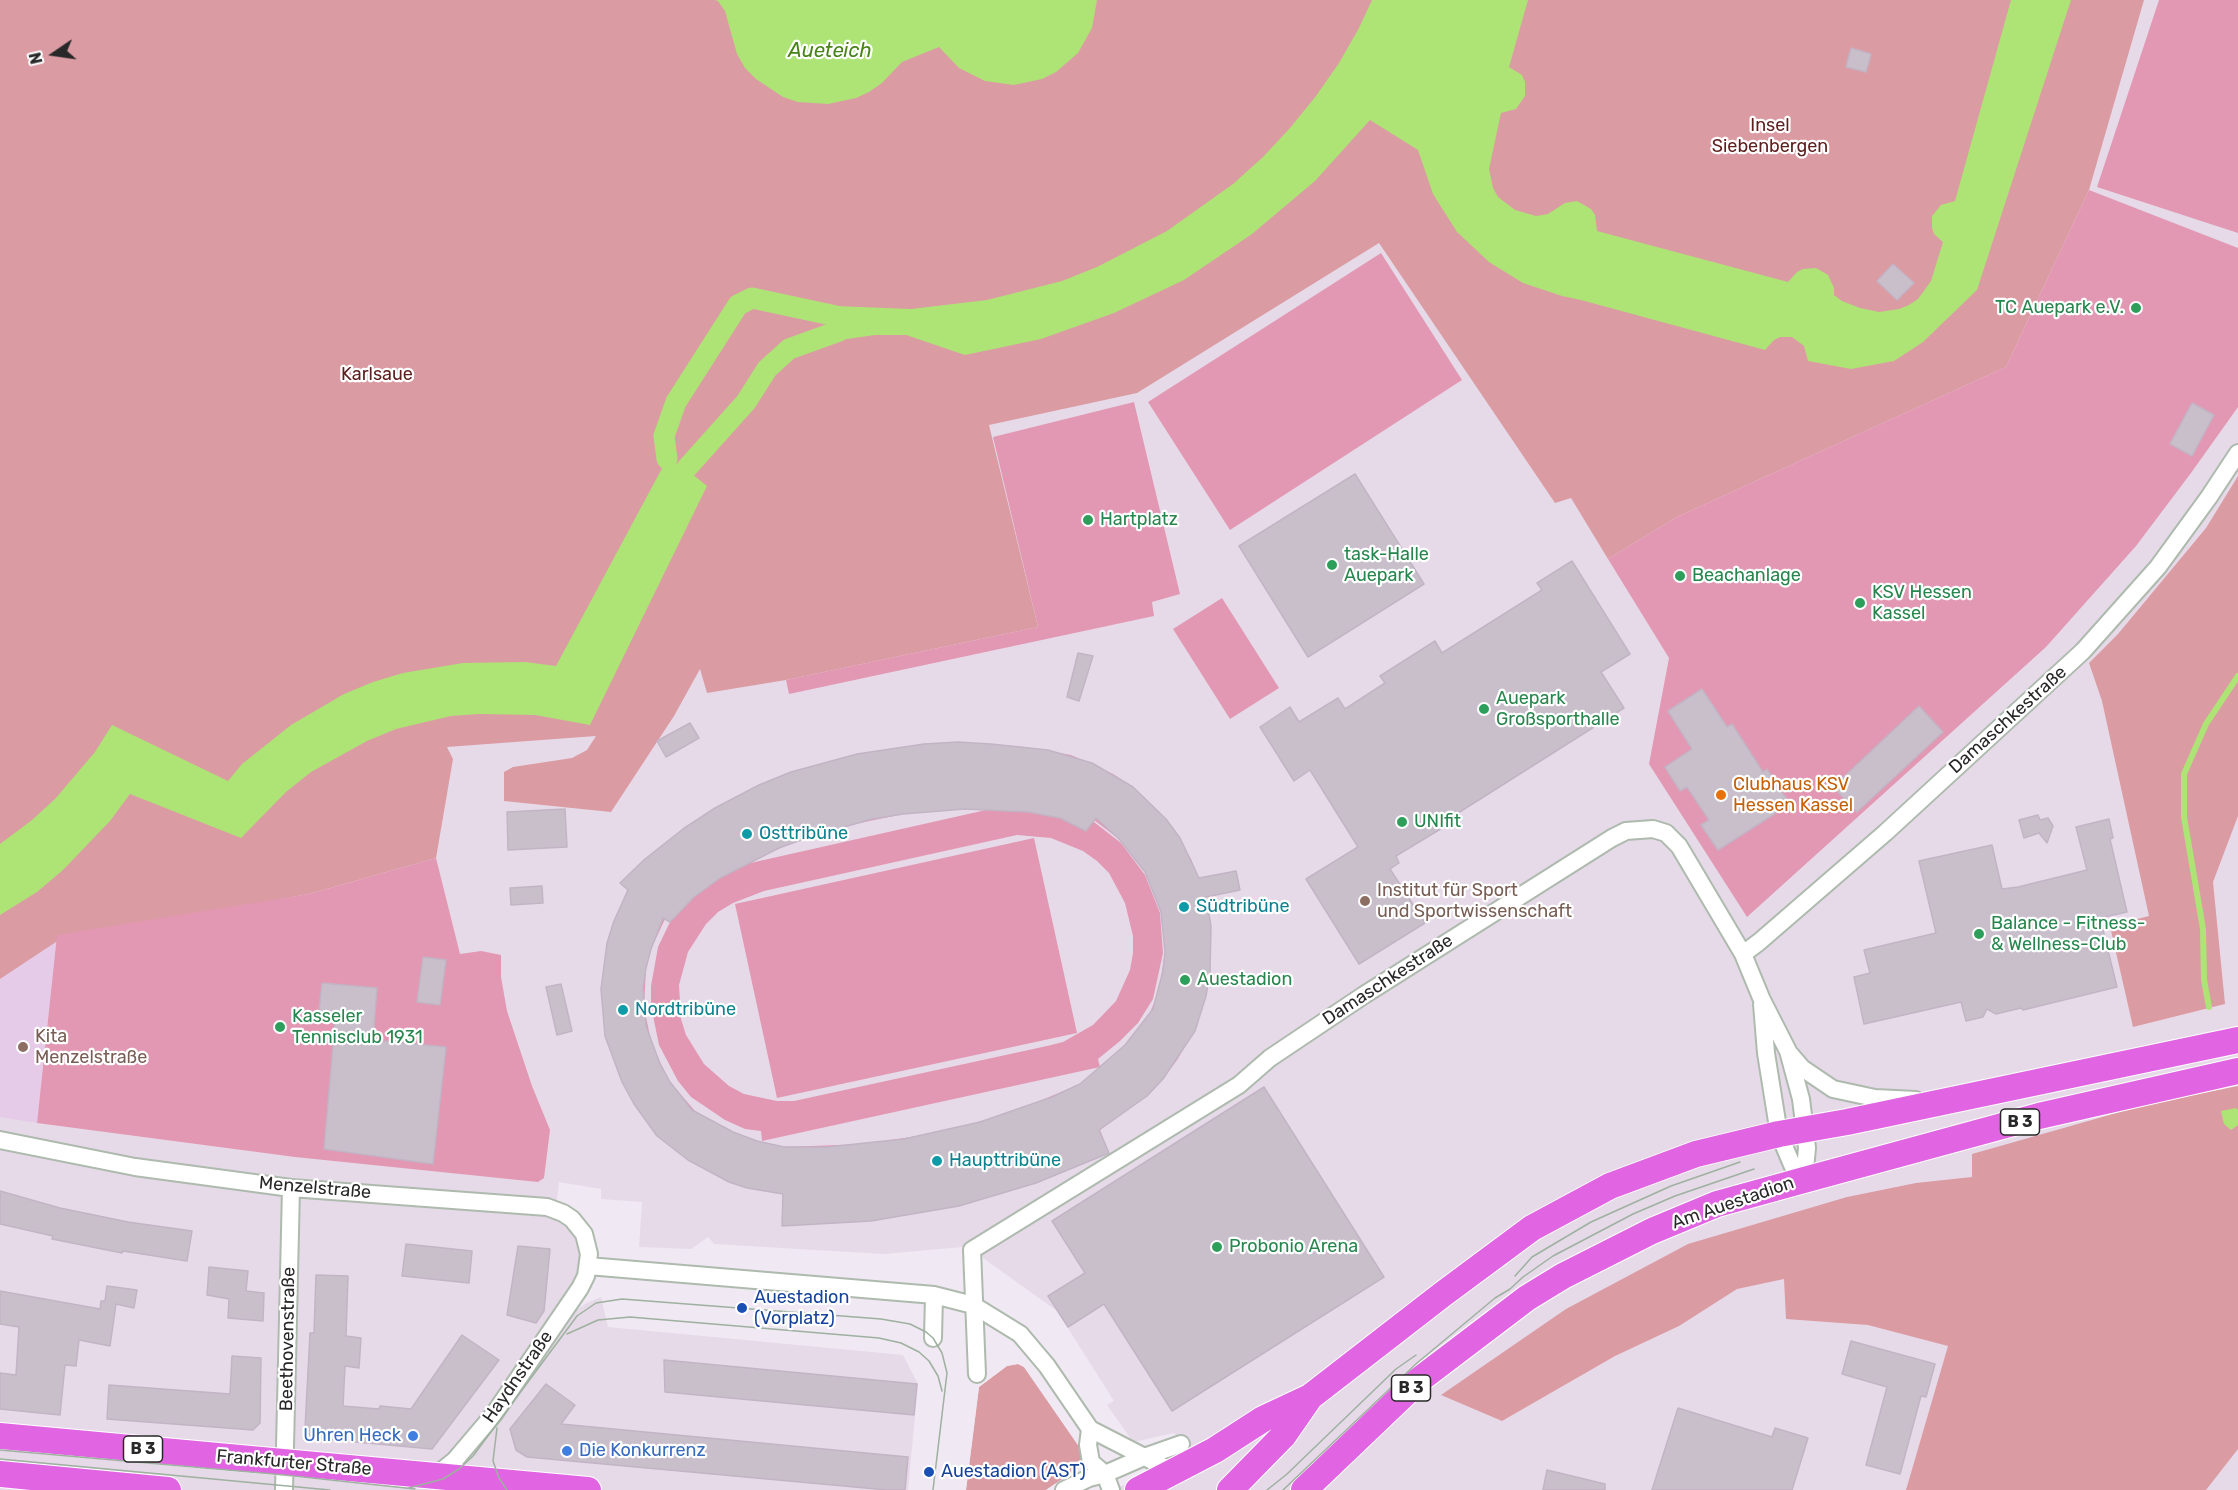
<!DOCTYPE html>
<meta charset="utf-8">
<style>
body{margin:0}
#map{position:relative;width:2238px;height:1490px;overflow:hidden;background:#e6dae9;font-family:Rubik,sans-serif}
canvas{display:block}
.north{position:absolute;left:24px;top:24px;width:60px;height:60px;-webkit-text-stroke:4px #fff;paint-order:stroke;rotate:257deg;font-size:16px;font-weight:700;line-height:24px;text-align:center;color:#282828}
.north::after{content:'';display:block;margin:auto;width:21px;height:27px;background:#282828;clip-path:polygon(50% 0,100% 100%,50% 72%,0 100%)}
</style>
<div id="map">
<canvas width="2238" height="1490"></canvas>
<div class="north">N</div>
</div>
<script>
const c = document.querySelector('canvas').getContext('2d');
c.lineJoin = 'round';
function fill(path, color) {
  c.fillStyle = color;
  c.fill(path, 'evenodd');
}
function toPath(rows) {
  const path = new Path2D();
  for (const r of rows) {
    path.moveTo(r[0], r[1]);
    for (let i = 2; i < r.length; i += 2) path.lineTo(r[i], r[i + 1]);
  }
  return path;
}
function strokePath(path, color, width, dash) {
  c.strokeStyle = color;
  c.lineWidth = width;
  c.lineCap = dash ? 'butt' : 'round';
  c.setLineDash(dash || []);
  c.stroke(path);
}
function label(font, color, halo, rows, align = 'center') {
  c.font = font + ' Rubik,sans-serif';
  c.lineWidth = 4.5;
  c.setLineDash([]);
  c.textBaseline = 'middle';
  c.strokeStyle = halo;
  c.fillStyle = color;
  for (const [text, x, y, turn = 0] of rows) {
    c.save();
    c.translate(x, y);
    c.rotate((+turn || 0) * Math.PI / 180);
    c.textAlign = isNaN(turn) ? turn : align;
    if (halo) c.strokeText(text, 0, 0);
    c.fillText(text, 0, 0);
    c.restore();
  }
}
fill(toPath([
 [57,935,37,1123,0,1117,0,977]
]), '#e6cbe9');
fill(toPath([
 [0,0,2144,0,2089,190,2006,367,1677,517,1608,559,1571,498,1555,503,1379,243,1137,393,989,425,1038,627,786,680,707,693,700,669,674,716,611,812,504,801,504,772,513,767,572,758,587,750,596,736,447,747,453,759,436,858,309,894,62,938,0,979],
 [2238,476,2238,816,2213,882,2225,1004,2133,1027,2110,926,2149,916,2102,701,2089,663,2118,634,2206,528],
 [2238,1086,2238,1449,2206,1490,1906,1490,1948,1346,1868,1325,1786,1319,1784,1279,1737,1289,1679,1326,1615,1356,1502,1421,1441,1395,1566,1309,1688,1244,1847,1197,1916,1183,1972,1177,1972,1154,2148,1104],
 [1018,1364,1024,1367,1080,1448,1083,1465,1046,1490,966,1490,979,1387,1007,1366]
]), '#db9ba3');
fill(toPath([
 [2159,0,2238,0,2238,233,2097,187],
 [2089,190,2238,248,2238,407,2191,473,2136,546,2046,647,1747,917,1649,764,1669,658,1608,559,1677,517,2006,367],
 [1381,253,1462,380,1230,530,1148,402],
 [1134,402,1180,594,1152,602,1154,616,789,694,786,680,1038,627,993,437],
 [1222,598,1279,688,1230,719,1173,629],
 [958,742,1025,747,1071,755,1113,774,1133,787,1166,819,1191,859,1207,902,1211,926,1210,973,1197,1026,1177,1060,1163,1079,1147,1096,1100,1130,1109,1153,1036,1183,959,1206,871,1221,782,1226,783,1194,747,1188,729,1182,688,1160,656,1134,634,1104,622,1082,605,1036,601,989,607,943,614,921,628,890,620,883,645,859,683,829,715,808,759,785,791,772,857,754,924,744],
 [965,809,986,810,746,864,779,848,841,827,903,814],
 [1094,820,1119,839,1145,872,1155,892,1161,912,1165,952,1159,991,1149,1015,1125,1045,1111,1060,1080,1084,1016,1111,943,1132,866,1144,784,1147,757,1141,733,1132,695,1111,670,1082,652,1046,644,1007,646,968,651,949,665,919,670,922,658,947,651,986,651,1006,659,1045,678,1081,691,1097,725,1120,745,1129,761,1131,762,1141,1100,1067,1098,1059,1120,1041,1138,1023,1153,999,1163,953,1160,913,1145,875,1121,843,1094,822],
 [1017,835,1051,838,1083,851,1097,861,1109,873,1125,903,1133,936,1133,953,1130,970,1116,1001,1093,1025,1063,1042,1047,1046,794,1101,777,1101,744,1094,729,1086,704,1064,686,1035,681,1019,679,985,688,952,706,924,718,912,733,903,764,891],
 [1034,838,1077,1033,777,1098,735,904],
 [436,858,460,954,481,951,501,955,501,977,507,1011,532,1086,550,1130,544,1178,538,1182,295,1157,37,1123,57,935,309,894]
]), '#e298b2');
fill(toPath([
 [559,1182,601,1189,601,1199,642,1202,639,1247,691,1249,708,1237,714,1244,884,1254,962,1247,972,1250,1057,1311,1114,1401,1107,1405,1133,1442,1174,1433,1181,1444,1177,1459,1143,1478,1111,1490,1046,1490,1082,1466,1080,1448,1024,1367,1018,1364,1007,1366,979,1387,966,1490,908,1490,918,1384,903,1355,608,1327,601,1297,585,1304,575,1311,573,1308,590,1230,576,1212,557,1200]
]), '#f0e8f2');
fill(toPath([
 [715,0,1097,0,1092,28,1078,53,1056,72,1042,79,1014,85,985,81,959,68,939,47,902,62,882,83,869,92,856,98,828,104,798,102,783,97,756,79,745,68,737,54,725,11,718,1],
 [1372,0,1528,0,1509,67,1522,75,1525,82,1525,96,1516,109,1501,113,1489,169,1493,188,1498,197,1515,210,1536,216,1548,214,1565,203,1577,201,1591,209,1595,215,1597,231,1788,282,1797,272,1803,269,1816,268,1828,275,1834,288,1834,295,1842,301,1860,308,1879,312,1899,309,1909,305,1918,299,1931,281,1943,242,1934,234,1932,228,1932,216,1941,205,1955,201,2011,0,2071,0,1977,290,1923,342,1894,361,1851,369,1808,361,1804,346,1792,337,1780,337,1774,340,1765,350,1581,300,1562,296,1523,283,1489,262,1457,232,1433,194,1418,150,1370,120,1315,181,1252,234,1184,280,1114,313,1041,339,965,355,906,335,875,335,840,340,835,306,911,309,987,300,1062,281,1097,267,1167,231,1233,184,1263,157,1290,128,1316,96,1339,63,1359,28],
 [667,459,686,469,707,486,590,725,535,715,479,714,451,716,396,729,367,741,311,772,286,792,241,838,130,794,110,821,63,870,37,892,0,915,0,844,32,820,55,799,95,752,112,725,228,781,242,764,291,725,344,694,373,682,403,673,463,663,525,662,556,666],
 [2236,1108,2238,1110,2238,1125,2231,1130,2224,1124,2221,1111]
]), '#aee376');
strokePath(toPath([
 [2209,1007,2204,980,2203,929,2184,817,2184,774,2206,724,2238,676]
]), '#aee376', 6);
strokePath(toPath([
 [667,459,664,436,676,402,738,305,752,298,836,316],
 [686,469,746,402,767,369,789,349,839,331]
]), '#aee376', 21);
const building = toPath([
 [1851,48,1871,54,1866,72,1846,67,1851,48],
 [1893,264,1914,283,1897,300,1877,281,1893,264],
 [2192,403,2214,415,2192,456,2170,444,2192,403],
 [1355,474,1424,584,1308,657,1239,546,1355,474],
 [1572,561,1630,654,1601,672,1624,708,1455,815,1457,819,1396,856,1399,863,1390,869,1425,923,1359,964,1306,879,1358,847,1310,770,1294,781,1260,727,1290,707,1299,722,1338,698,1345,709,1385,683,1380,676,1435,641,1442,653,1542,590,1537,583,1572,561],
 [1078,653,1093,656,1079,701,1067,697,1078,653],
 [1702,689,1727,727,1732,724,1763,772,1767,769,1790,804,1718,850,1701,825,1709,820,1687,787,1680,791,1665,767,1692,749,1668,711,1702,689],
 [1919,706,1943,732,1857,812,1833,787,1919,706],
 [690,723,699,738,666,757,657,741,690,723],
 [958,742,991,744,1048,750,1092,763,1133,787,1166,819,1180,838,1199,878,1236,871,1240,890,1206,897,1211,926,1210,973,1206,996,1195,1031,1163,1079,1147,1096,1099,1130,1109,1153,1036,1183,959,1206,871,1221,782,1226,783,1194,747,1188,729,1182,688,1160,657,1136,634,1104,622,1082,605,1036,601,989,607,943,614,921,628,890,620,883,645,859,683,829,715,808,759,785,791,772,857,754,924,744,958,742],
 [965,809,1028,812,1060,818,1086,831,1096,818,1119,839,1145,872,1161,912,1165,952,1163,971,1153,1009,1125,1045,1080,1084,1052,1097,980,1122,904,1139,827,1147,784,1147,757,1141,733,1132,692,1110,670,1082,660,1064,646,1026,643,988,646,968,651,949,663,918,670,922,694,897,720,878,779,848,809,837,872,819,903,814,965,809],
 [565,809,567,847,508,850,507,812,565,809],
 [2038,815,2040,820,2048,818,2053,826,2047,843,2039,833,2024,838,2019,820,2038,815],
 [2109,819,2113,838,2110,839,2127,912,2100,918,2117,987,2023,1010,2021,1008,1996,1014,1987,1009,1983,1017,1966,1021,1961,1002,1864,1024,1854,977,1870,973,1864,950,1936,933,1919,861,1992,845,2002,889,2018,887,2087,870,2076,827,2109,819],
 [542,886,543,903,511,905,510,888,542,886],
 [423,957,446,960,440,1005,417,1002,423,957],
 [322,983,377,988,373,1040,446,1047,433,1164,324,1149,335,1023,318,1021,322,983],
 [561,984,572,1031,557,1035,546,987,561,984],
 [1264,1087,1384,1277,1172,1411,1104,1304,1068,1327,1048,1296,1085,1273,1052,1221,1264,1087],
 [0,1191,60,1208,128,1222,192,1231,187,1261,123,1251,122,1253,52,1239,53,1236,0,1224,0,1191],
 [406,1244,472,1251,469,1283,402,1276,406,1244],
 [518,1246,550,1249,544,1311,536,1323,507,1315,518,1246],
 [209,1267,248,1271,246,1291,264,1293,263,1321,228,1318,229,1299,207,1295,209,1267],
 [316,1275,348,1276,346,1336,361,1338,359,1368,345,1366,343,1406,379,1409,380,1406,411,1409,462,1335,499,1360,432,1449,312,1438,305,1429,310,1333,314,1333,316,1275],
 [107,1286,137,1290,134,1308,116,1304,110,1346,79,1340,76,1366,65,1365,60,1415,0,1409,0,1373,16,1375,19,1327,0,1324,0,1291,100,1309,101,1301,105,1301,107,1286],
 [1851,1341,1935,1364,1926,1397,1921,1396,1900,1474,1866,1465,1887,1387,1842,1374,1851,1341],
 [232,1356,261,1358,260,1423,253,1430,107,1419,109,1385,230,1394,232,1356],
 [664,1360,917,1384,914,1415,665,1392,664,1360],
 [546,1384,575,1405,561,1424,908,1457,905,1490,887,1490,527,1457,516,1450,510,1429,546,1384],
 [1678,1408,1772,1437,1775,1428,1808,1438,1792,1490,1652,1490,1678,1408],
 [1547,1470,1605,1484,1605,1490,1543,1490,1547,1470]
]);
fill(building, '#c9bfcb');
strokePath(building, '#c2b4c4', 1.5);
const street = toPath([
 [1743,954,1759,942,1885,833,2083,651,2158,567,2209,497,2238,453],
 [1762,1004,1766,1053,1779,1134,1793,1167,1804,1180],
 [1790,1054,1802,1068,1833,1089,1875,1098,1916,1100],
 [0,1140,135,1167,291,1188,547,1207,563,1213,572,1219,584,1234,589,1254,586,1276,580,1288,494,1414,455,1460,434,1477],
 [588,1266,934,1295,973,1305,1020,1334,1047,1366,1090,1429,1164,1467],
 [933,1338,934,1295],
 [977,1374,972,1250,1239,1085,1270,1058,1364,995,1612,838,1626,831,1653,829,1666,833,1679,846,1743,954,1762,1000,1788,1051,1801,1099,1807,1148,1804,1180],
 [1090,1429,1088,1445,1091,1462,1105,1474],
 [284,1490,291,1188],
 [1064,1490,1089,1478,1105,1474],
 [1111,1490,1105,1474,1144,1457,1181,1444]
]);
const primary = toPath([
 [0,1436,588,1490],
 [0,1474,168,1490],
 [1138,1490,1215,1450,1263,1419,1310,1397],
 [1230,1490,1283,1436,1310,1397,1443,1294,1532,1228,1610,1186,1696,1154,1779,1134,1847,1122,2238,1040],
 [1304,1490,1419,1380,1527,1298,1563,1276,1652,1231,1717,1204,1804,1180,2039,1116,2238,1071]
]);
strokePath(street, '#aebaae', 20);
strokePath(primary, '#fff', 28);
strokePath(street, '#fff', 16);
strokePath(primary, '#e165e3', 26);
strokePath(toPath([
 [1515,1276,1532,1257,1591,1222,1671,1186,1740,1162],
 [567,1334,598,1320,630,1317,879,1338,901,1343,919,1352,929,1361,938,1376,942,1391],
 [497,1428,493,1461,499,1478,507,1490],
 [0,1450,284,1475,415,1489],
 [0,1459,330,1490],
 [409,1488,443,1479,459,1469,473,1456,577,1316,596,1303,622,1299,881,1319,910,1324,926,1332,933,1338,942,1353,947,1373,933,1490],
 [1267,1490,1287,1474,1396,1369,1416,1355],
 [1283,1490,1417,1363,1495,1298,1510,1289,1523,1277,1553,1256,1633,1214,1675,1196,1754,1169]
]), '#9eb09f', 1.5);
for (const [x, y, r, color] of [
 [2136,308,6,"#2e9e5b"],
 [1088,520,6,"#2e9e5b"],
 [1332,565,6,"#2e9e5b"],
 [1680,576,6,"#2e9e5b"],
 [1860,603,6,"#2e9e5b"],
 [1484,709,6,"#2e9e5b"],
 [1721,795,6,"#e8710a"],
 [1402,822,6,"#2e9e5b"],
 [747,834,6,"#0f9aa8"],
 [1365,901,6,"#8d6e63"],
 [1184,907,6,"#0f9aa8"],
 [1979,934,6,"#2e9e5b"],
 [1185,980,6,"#2e9e5b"],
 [623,1010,6,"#0f9aa8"],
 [280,1027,6,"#2e9e5b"],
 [23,1047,6,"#8d6e63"],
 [937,1161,6,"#0f9aa8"],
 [1217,1247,6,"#2e9e5b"],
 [742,1308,6,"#1a4fb4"],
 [413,1436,6,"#3f7fe0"],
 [567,1451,6,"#3f7fe0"],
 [929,1472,6,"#1a4fb4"]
]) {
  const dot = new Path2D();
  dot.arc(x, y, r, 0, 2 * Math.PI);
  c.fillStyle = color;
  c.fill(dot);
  strokePath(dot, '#fff', 2);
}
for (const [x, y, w] of [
 [2020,1122,39],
 [1411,1388,39],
 [143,1449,39]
]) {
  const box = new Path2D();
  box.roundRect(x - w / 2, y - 13, w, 26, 4.5);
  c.fillStyle = '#fff';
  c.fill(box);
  strokePath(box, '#282828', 1.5);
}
label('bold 16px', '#282828', null, [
 ["B 3",2020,1122],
 ["B 3",1411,1388],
 ["B 3",143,1449]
]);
label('18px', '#5d201f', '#fff', [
 ["Insel",1770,126],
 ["Siebenbergen",1770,147],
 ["Karlsaue",377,375]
]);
label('18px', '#27864d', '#fff', [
 ["TC Auepark e.V.",2124,308,"right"],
 ["Hartplatz",1100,520],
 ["task-Halle",1344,555],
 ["Auepark",1344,576],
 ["Beachanlage",1692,576],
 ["KSV Hessen",1872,593],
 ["Kassel",1872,614],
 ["Auepark",1496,699],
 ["Großsporthalle",1496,720],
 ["UNIfit",1414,822],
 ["Balance - Fitness-",1991,924],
 ["& Wellness-Club",1991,945],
 ["Auestadion",1197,980],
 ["Kasseler",292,1017],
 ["Tennisclub 1931",292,1038],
 ["Probonio Arena",1229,1247]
], 'left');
label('18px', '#282828', '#fff', [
 ["Damaschkestraße",2008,720,-42],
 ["Damaschkestraße",1388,980,-33],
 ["Menzelstraße",315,1188,5],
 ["Am Auestadion",1733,1203,-19],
 ["Beethovenstraße",288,1339,-89],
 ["Haydnstraße",518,1377,-55],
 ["Frankfurter Straße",294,1463,5]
]);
label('18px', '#c56008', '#fff', [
 ["Clubhaus KSV",1733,785],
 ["Hessen Kassel",1733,806]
], 'left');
label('18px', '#0d838f', '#fff', [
 ["Osttribüne",759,834],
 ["Südtribüne",1196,907],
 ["Nordtribüne",635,1010],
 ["Haupttribüne",949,1161]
], 'left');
label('18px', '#785e54', '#fff', [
 ["Institut für Sport",1377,891],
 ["und Sportwissenschaft",1377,912],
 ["Kita",35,1037],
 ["Menzelstraße",35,1058]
], 'left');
label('18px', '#164399', '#fff', [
 ["Auestadion",754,1298],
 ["(Vorplatz)",754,1319],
 ["Auestadion (AST)",941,1472]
], 'left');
label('18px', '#366cbe', '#fff', [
 ["Uhren Heck",401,1436],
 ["Die Konkurrenz",579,1451,"left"]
], 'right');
label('italic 20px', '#488419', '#fff', [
 ["Aueteich",830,51]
]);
</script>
